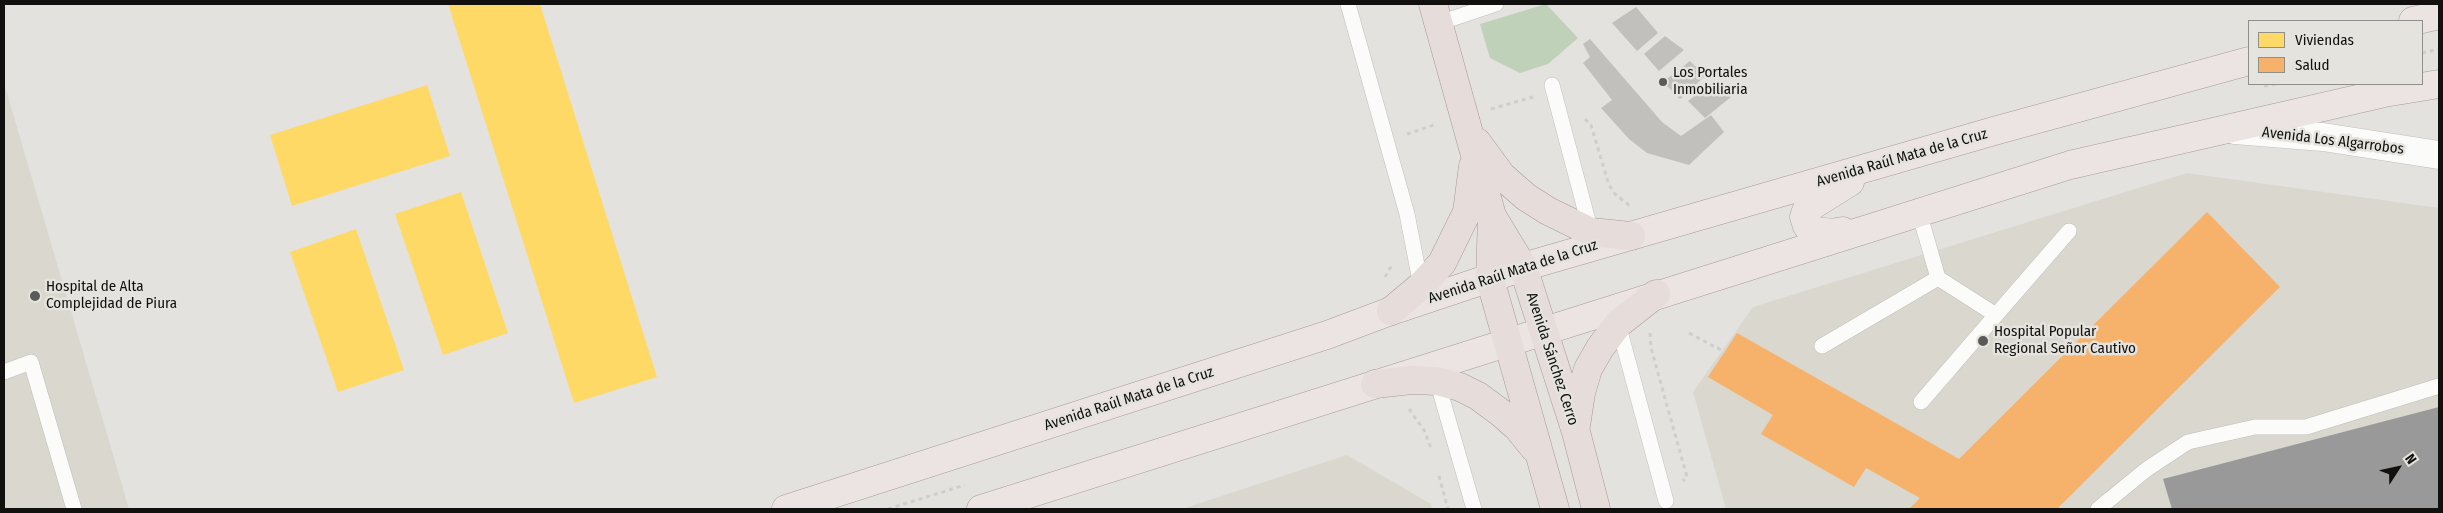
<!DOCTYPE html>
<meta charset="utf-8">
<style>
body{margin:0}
#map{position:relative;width:2443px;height:513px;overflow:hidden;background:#e3e2df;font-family:"Fira Sans Condensed",sans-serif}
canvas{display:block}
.frame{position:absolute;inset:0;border:5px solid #11100e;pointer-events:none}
.legend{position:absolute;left:2248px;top:20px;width:175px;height:65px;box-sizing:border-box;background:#e5e3dd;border:1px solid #908f8a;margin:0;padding:6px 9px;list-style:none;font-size:15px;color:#11100e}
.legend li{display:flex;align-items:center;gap:10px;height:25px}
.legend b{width:25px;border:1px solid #908f8a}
.north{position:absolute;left:2373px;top:443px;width:50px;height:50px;-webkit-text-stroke:4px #e5e3dd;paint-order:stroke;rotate:55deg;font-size:14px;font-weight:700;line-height:20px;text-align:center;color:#11100e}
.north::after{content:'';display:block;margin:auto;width:18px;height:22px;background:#11100e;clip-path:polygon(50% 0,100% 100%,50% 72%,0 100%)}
</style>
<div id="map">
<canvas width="2443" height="513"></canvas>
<div class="frame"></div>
<ul class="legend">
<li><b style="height:14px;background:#ffd966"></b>Viviendas</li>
<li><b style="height:14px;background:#f6b26b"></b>Salud</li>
</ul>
<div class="north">N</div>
</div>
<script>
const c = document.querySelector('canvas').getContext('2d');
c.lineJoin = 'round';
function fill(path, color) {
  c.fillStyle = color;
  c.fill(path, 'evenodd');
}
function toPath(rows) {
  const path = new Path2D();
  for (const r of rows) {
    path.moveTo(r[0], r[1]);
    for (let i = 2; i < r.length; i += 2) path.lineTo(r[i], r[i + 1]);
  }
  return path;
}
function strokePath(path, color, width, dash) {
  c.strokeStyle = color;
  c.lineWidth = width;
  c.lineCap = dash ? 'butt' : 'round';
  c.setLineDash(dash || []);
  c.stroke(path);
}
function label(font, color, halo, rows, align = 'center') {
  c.font = font + ' "Fira Sans Condensed",sans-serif';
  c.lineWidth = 5;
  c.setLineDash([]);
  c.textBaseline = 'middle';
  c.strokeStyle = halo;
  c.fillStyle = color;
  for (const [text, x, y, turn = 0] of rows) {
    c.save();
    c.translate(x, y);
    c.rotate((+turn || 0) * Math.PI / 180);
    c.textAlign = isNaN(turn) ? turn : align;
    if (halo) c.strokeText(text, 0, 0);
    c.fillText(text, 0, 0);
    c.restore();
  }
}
fill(toPath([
 [4,83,129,509,4,509],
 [2187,173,2439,208,2439,509,1726,509,1693,392,1753,307],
 [1347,455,1431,504,1432,509,1182,509]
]), '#d9d7ce');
fill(toPath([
 [1546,4,1578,38,1548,64,1520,73,1490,58,1480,24]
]), '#c0d1ba');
fill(toPath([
 [448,4,540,4,657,377,574,403],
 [427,85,450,156,292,206,270,135],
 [461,192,508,333,443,355,395,214],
 [356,229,404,370,338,392,290,252]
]), '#ffd966');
fill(toPath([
 [2207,212,2280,287,2057,509,1909,509,1920,498,1866,468,1854,487,1761,434,1773,415,1708,377,1737,333,1959,459]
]), '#f6b26b');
fill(toPath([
 [2439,407,2439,509,2172,509,2163,479]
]), '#999');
fill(toPath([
 [1636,7,1658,33,1637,51,1612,23],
 [1665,36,1684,50,1659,71,1644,54],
 [1590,39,1662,122,1681,136,1711,115,1724,132,1689,165,1647,153,1629,139,1601,108,1612,100,1583,63,1590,57,1583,44],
 [1690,61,1705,76,1680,99,1663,82],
 [1713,82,1731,97,1705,118,1688,101]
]), '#c1c0bd');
const service = toPath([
 [1348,4,1407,214,1421,286],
 [1439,23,1496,4],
 [1552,85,1591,232],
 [1996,315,2069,231],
 [1618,324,1666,501],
 [1822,346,1938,278,1919,212],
 [4,372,31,362,74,509],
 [1437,381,1474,509],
 [1921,402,1996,315,1938,278],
 [2098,509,2147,469,2188,442,2255,427,2306,427,2439,386]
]);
const minor = toPath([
 [2235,130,2323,137,2439,155]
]);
const primary = toPath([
 [2413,21,2439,15],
 [1843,231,1832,233,1817,231,1807,226,1804,217,1806,211,1813,205,1850,182],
 [786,509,1327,335,1391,311,1523,267,1994,131,2249,61],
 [981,509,2070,165,2384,93,2439,84]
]);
const trunk = toPath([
 [1433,4,1492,216,1523,267,1576,432,1596,509],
 [1477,142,1502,176,1526,197,1548,211,1591,232,1631,236],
 [1492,216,1490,279,1555,509],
 [1391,311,1421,286,1442,263,1467,212,1473,166],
 [1375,384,1412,380,1437,381,1460,387,1478,396,1501,413,1517,427,1534,448],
 [1576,426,1581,393,1588,369,1600,348,1618,324,1656,294]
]);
strokePath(service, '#c0bfbd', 16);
strokePath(minor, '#c0bfbd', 29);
strokePath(primary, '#a89b96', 29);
strokePath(trunk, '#a89b96', 29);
strokePath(toPath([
 [2422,53,2439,49],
 [2264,86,2276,84],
 [1491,109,1533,97],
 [1585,119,1591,125,1609,185,1615,194,1630,206],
 [1407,134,1437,124],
 [1385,277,1393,263],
 [1650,333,1651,348,1687,477,1683,481],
 [1689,333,1725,352],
 [1409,409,1424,430,1431,448],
 [1439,476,1448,509],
 [888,509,965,485]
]), '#cececd', 3, [4, 4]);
strokePath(service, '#fbfbfa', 15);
strokePath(minor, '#fbfbfa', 28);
strokePath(primary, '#ebe4e2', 28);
strokePath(trunk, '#e6dcda', 28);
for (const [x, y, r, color] of [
 [1663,82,5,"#5a5a57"],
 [35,296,6,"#5a5a57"],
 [1983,341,6,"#5a5a57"]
]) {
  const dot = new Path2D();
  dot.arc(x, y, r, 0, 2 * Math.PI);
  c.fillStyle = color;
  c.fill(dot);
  strokePath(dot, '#e5e3dd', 2);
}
label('15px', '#11100e', '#e5e3dd', [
 ["Los Portales",1673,73],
 ["Inmobiliaria",1673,90],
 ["Hospital de Alta",46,287],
 ["Complejidad de Piura",46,304],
 ["Hospital Popular",1994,332],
 ["Regional Señor Cautivo",1994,349]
], 'left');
label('15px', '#11100e', '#e5e3dd', [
 ["Avenida Los Algarrobos",2333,141,7],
 ["Avenida Raúl Mata de la Cruz",1902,158,-16],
 ["Avenida Raúl Mata de la Cruz",1513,272,-18],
 ["Avenida Sánchez Cerro",1552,359,72],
 ["Avenida Raúl Mata de la Cruz",1129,399,-18]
]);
</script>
